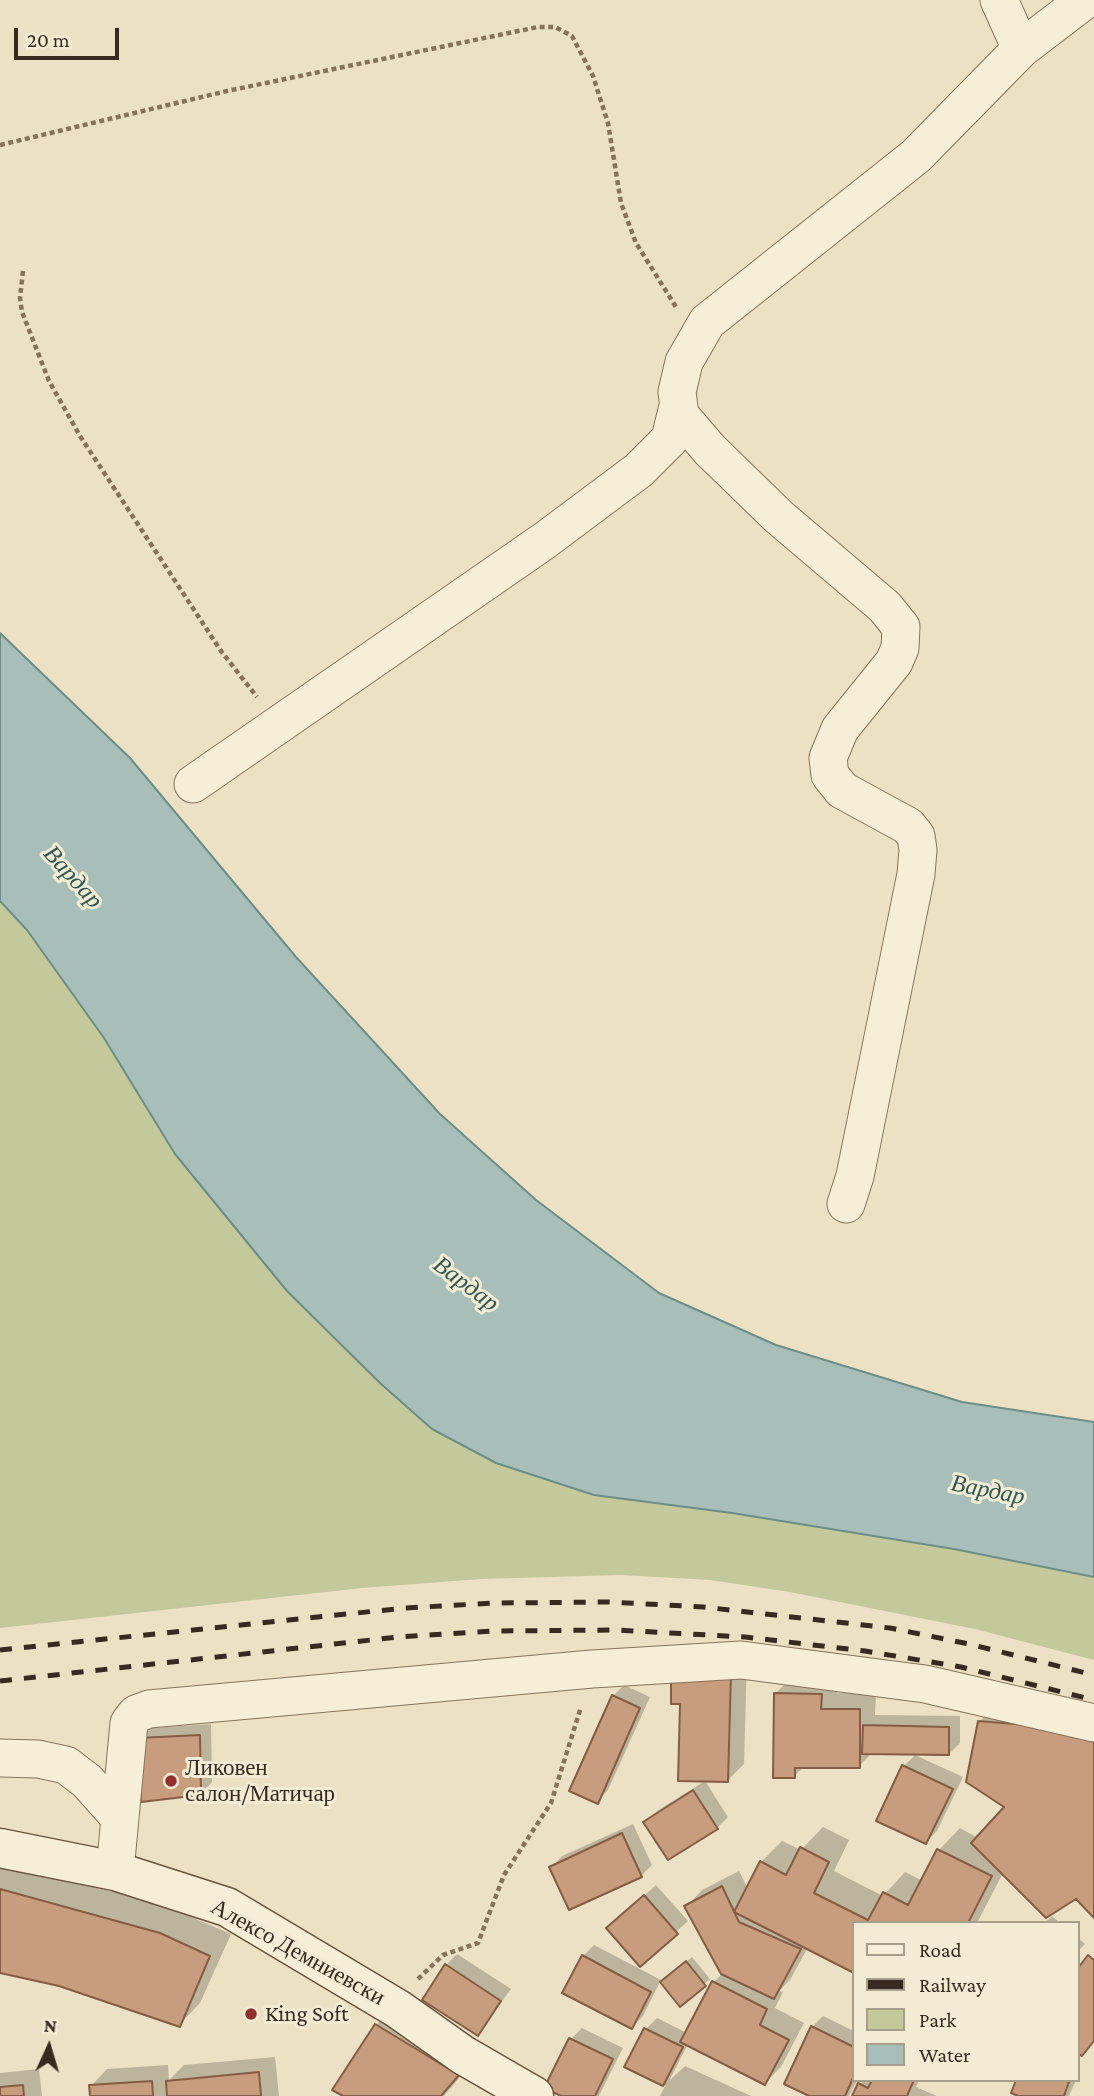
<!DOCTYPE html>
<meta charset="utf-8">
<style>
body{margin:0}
#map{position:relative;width:1094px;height:2096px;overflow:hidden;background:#ece1c5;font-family:"Crimson Pro",serif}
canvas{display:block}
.legend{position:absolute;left:852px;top:1921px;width:228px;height:161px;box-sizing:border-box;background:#f4ebd5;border:2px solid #a89e8c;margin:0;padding:9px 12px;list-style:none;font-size:21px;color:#372b1f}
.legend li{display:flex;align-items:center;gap:14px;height:35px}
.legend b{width:35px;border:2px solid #a89e8c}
.north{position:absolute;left:14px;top:2012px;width:70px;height:70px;-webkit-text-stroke:5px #f4ebd5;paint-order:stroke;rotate:4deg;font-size:19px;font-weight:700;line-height:28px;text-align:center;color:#372b1f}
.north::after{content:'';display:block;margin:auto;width:24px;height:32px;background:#372b1f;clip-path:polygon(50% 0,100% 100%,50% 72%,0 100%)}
.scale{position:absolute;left:14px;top:28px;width:105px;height:32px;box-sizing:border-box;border:4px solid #372b1f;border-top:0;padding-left:9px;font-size:21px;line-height:24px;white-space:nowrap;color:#372b1f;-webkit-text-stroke:5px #f4ebd5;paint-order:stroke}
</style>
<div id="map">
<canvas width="1094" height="2096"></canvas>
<ul class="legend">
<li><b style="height:9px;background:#f7eed8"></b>Road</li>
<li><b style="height:9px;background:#372b1f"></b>Railway</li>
<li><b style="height:19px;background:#c3c99a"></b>Park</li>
<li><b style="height:19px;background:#a7bfb8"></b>Water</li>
</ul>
<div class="north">N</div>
<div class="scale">20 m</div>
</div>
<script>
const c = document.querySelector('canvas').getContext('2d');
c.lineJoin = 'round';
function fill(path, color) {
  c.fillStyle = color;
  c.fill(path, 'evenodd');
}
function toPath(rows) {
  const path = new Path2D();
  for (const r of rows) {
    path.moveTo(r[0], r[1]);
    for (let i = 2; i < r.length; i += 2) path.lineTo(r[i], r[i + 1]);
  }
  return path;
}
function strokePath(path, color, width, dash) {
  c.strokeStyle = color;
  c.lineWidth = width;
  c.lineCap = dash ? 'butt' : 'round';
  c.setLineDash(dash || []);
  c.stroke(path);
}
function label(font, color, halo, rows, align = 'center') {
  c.font = font + ' "Crimson Pro",serif';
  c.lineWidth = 6;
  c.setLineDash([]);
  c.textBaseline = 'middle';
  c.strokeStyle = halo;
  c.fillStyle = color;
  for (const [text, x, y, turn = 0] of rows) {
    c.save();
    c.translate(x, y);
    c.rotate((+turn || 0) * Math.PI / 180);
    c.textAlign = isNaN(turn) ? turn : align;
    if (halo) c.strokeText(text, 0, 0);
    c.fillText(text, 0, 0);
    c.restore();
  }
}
fill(toPath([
 [0,901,27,930,104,1038,175,1154,594,1495,732,1513,954,1549,1094,1577,1094,1660,975,1629,790,1592,710,1580,621,1575,481,1579,362,1588,0,1628]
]), '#c3c99a');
const water = toPath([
 [0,633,130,758,296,957,440,1114,536,1200,659,1293,776,1345,962,1402,1094,1422,1094,1577,954,1549,732,1513,594,1495,496,1463,432,1429,380,1383,287,1291,175,1154,104,1038,27,930,0,901,0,633]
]);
fill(water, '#a7bfb8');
strokePath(water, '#6e8d86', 2);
fill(toPath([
 [747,1657,744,1764,728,1780,682,1702],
 [792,1677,837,1678,837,1693,876,1693,875,1715,960,1716,960,1743,949,1754,873,1752,859,1766,805,1766,794,1776,775,1694],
 [624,1685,650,1697,608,1790,597,1802,613,1696],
 [1001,1700,1075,1706,1094,1916,1077,1897,1003,1873,977,1923,854,1923,854,1971,808,1947,790,1980,779,1991,783,1992,775,2008,804,2023,781,2067,765,2083,688,2044,669,2081,685,2066,751,2096,660,2096,665,2086,627,2067,646,2029,657,2018,687,2033,714,1982,723,1973,686,1907,702,1890,739,1871,748,1889,761,1862,782,1841,801,1850,823,1827,849,1840,834,1871,883,1896,905,1872,923,1881,939,1850,960,1828,978,1838,1007,1806,979,1722],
 [211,1724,212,1782,201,1794,140,1739,151,1728],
 [915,1755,963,1777,937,1831,926,1842,904,1766],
 [705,1781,728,1817,717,1828,646,1822,657,1811],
 [633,1824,652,1865,641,1876,551,1868,562,1856],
 [0,1866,124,1894,182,1913,231,1934,200,2003,179,2025,59,1984,0,1971],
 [656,1885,688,1921,640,1964,620,1917],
 [1052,1916,1060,1923,1045,1923],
 [1078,1938,1085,1944,1078,1951],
 [594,1945,663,1981,692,1957,710,1979,680,2004,661,1980,643,2016,632,2027,583,1956],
 [457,1954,511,1989,478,2034,446,1965],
 [405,1997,486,2046,444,2096,347,2096,376,2025],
 [823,2016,854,2031,854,2080,857,2080,849,2096,813,2096,812,2027],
 [582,2028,623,2048,599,2096,564,2096,547,2087,571,2039],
 [275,2057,279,2096,91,2096,91,2086,107,2069,168,2065,169,2080,184,2065],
 [39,2069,42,2096,0,2096,0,2073],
 [863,2080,919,2080,916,2087,937,2096,854,2096],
 [1018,2080,1076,2080,1069,2096,1023,2096]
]), '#0003');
const building = toPath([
 [671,1671,731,1673,728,1782,678,1781,680,1704,671,1704,671,1671],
 [774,1693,822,1694,821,1709,860,1709,860,1768,795,1768,795,1778,773,1778,774,1693],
 [612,1695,640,1708,598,1804,569,1791,612,1695],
 [978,1721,1053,1727,1094,1740,1094,1918,1076,1899,1046,1918,971,1843,1004,1807,966,1782,978,1721],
 [863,1725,949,1727,949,1755,862,1754,863,1725],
 [200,1735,201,1795,141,1802,138,1738,200,1735],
 [902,1765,953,1789,926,1844,876,1821,902,1765],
 [693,1790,718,1829,668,1860,643,1822,693,1790],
 [622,1833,642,1877,569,1910,549,1867,622,1833],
 [800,1847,829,1862,814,1893,868,1920,883,1892,908,1905,937,1849,992,1876,968,1923,854,1923,854,1973,734,1912,760,1861,786,1875,800,1847],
 [722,1886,739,1922,801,1949,774,1999,721,1974,684,1906,722,1886],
 [0,1889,160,1933,210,1956,180,2027,59,1986,0,1973,0,1889],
 [644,1895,678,1934,640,1967,606,1928,644,1895],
 [582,1955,651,1992,632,2029,562,1993,582,1955],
 [1088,1955,1094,1960,1094,2041,1082,2056,1078,2054,1078,1968,1088,1955],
 [686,1961,706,1986,680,2007,660,1982,686,1961],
 [445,1964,501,2001,478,2036,422,2000,445,1964],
 [712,1981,767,2009,760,2025,789,2040,765,2085,680,2042,712,1981],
 [375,2024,459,2075,441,2096,343,2096,332,2090,375,2024],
 [811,2026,854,2047,854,2076,845,2096,809,2096,784,2084,811,2026],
 [644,2028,683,2047,663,2086,624,2067,644,2028],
 [569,2038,613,2059,595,2096,561,2096,544,2088,569,2038],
 [259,2072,261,2096,167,2096,166,2081,259,2072],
 [872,2080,914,2080,907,2096,852,2096,858,2083,868,2088,872,2080],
 [1016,2080,1065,2080,1069,2082,1064,2096,1018,2096,1011,2093,1016,2080],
 [152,2081,153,2096,90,2096,89,2085,152,2081],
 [23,2085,24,2096,0,2096,0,2087,23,2085]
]);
fill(building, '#c89d7d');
strokePath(building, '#845d43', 2);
const minor = toPath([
 [999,0,1021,49,1085,0],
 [193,784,544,541,639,470,670,439,678,406],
 [846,1204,855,1176,916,874,918,850,916,836,908,826,842,790,830,775,828,758,840,729,894,662,900,648,901,627,885,607,779,517,710,450,680,415,677,392,684,362,707,322,916,156,1021,49],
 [0,1758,38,1759,66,1765,87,1781,120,1818,115,1871],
 [120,1818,129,1723,136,1714,149,1709,592,1669,741,1660,925,1684,1094,1723]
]);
const secondary = toPath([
 [0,1848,115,1871,227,1907,398,2009,463,2055,534,2096]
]);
strokePath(minor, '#86735c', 39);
strokePath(secondary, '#68543f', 41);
strokePath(toPath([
 [0,145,227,91,538,27,555,27,572,36,593,76,608,123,621,203,636,243,676,307],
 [23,271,20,298,22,312,49,381,80,436,221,651,257,697],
 [418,1979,443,1955,478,1943,504,1875,551,1803,581,1707]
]), '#86735c', 4.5, [5, 3.5]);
strokePath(minor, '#f7eed8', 37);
strokePath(secondary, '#f7eed8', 38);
strokePath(toPath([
 [0,1650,405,1608,495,1603,609,1602,703,1607,890,1628,969,1644,1094,1675],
 [0,1681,398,1637,492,1631,616,1630,745,1637,865,1651,961,1667,1094,1700]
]), '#372b1f', 5, [12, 12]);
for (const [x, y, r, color] of [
 [171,1781,7,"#923030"],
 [251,2014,7,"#923030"]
]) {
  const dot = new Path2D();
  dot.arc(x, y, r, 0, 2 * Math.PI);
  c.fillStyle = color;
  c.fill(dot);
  strokePath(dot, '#f4ebd5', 2.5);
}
label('23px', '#372b1f', '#f4ebd5', [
 ["Ликовен",185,1768],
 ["салон/Матичар",185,1794],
 ["King Soft",265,2014]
], 'left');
label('23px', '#372b1f', '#f4ebd5', [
 ["Алексо Демниевски",298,1952,29]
]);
label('italic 24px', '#2f5654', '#f4ebd5', [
 ["Вардар",73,877,48],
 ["Вардар",466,1284,37],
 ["Вардар",988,1490,11]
]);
</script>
